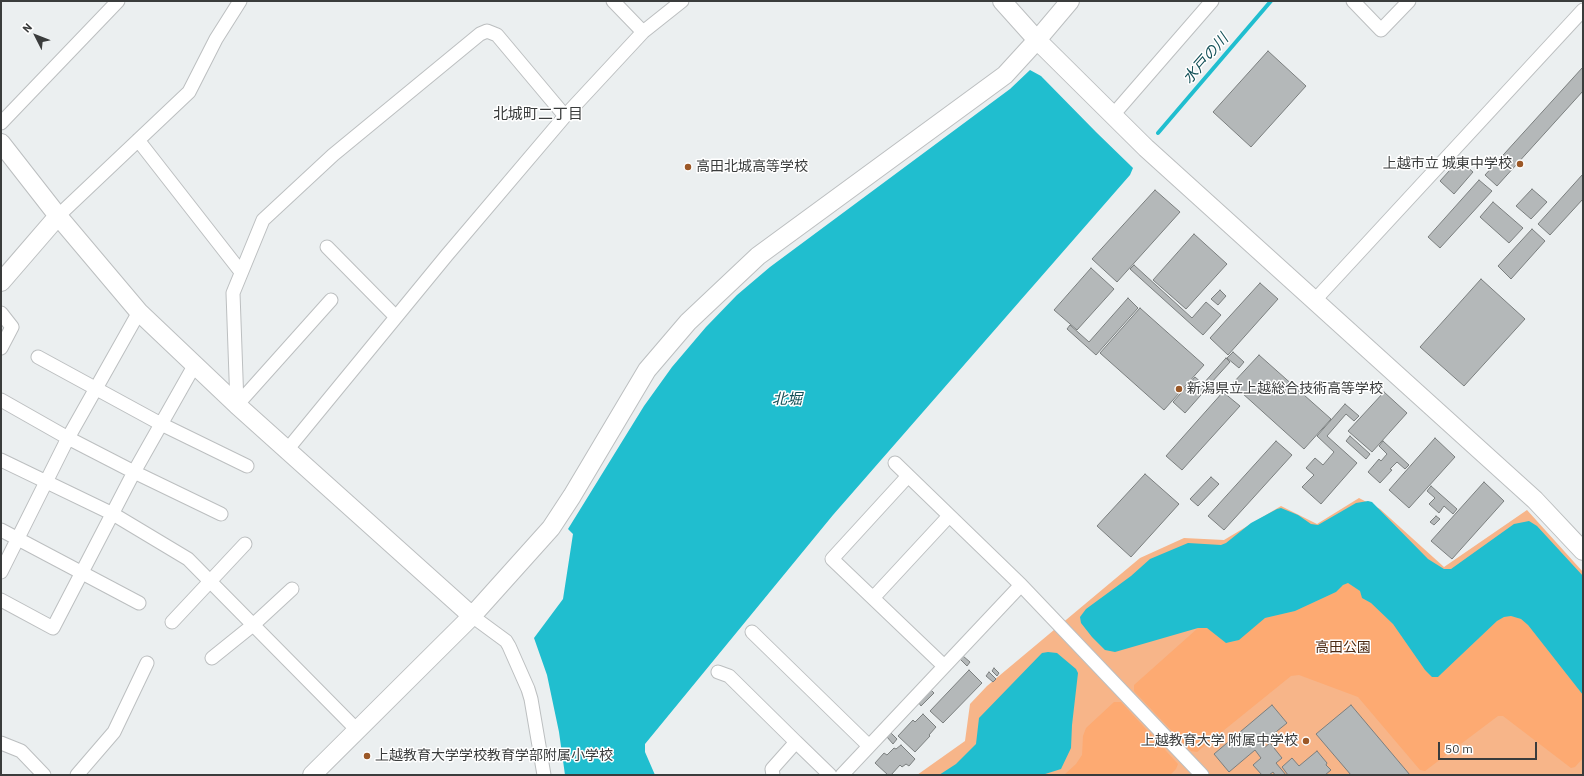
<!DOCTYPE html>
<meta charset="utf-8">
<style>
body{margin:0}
#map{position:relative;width:1584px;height:776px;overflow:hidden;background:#ebeff0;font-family:"IBM Plex Sans",sans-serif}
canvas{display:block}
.frame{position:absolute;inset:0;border:2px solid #3a3c3c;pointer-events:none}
.north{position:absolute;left:16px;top:16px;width:40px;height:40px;-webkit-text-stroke:3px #fff;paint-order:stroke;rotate:312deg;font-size:11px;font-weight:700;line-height:16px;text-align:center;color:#3a3c3c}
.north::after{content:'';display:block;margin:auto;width:14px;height:18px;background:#3a3c3c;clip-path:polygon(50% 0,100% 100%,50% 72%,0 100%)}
.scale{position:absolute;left:1438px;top:742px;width:99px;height:18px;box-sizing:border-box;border:2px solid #3a3c3c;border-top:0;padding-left:5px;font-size:12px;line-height:14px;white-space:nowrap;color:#3a3c3c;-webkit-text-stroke:3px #fff;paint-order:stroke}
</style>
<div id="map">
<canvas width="1584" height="776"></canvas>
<div class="frame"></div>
<div class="north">N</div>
<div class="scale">50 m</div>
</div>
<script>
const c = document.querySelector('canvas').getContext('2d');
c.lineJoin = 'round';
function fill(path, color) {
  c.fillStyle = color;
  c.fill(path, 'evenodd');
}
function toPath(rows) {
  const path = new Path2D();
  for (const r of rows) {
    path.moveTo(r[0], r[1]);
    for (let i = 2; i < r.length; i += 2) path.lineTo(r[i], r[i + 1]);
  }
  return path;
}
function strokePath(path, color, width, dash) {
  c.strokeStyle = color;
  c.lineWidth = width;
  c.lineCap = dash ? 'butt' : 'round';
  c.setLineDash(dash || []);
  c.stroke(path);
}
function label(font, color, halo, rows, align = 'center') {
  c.font = font + ' "IBM Plex Sans","Noto Sans JP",sans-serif';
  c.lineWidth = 3;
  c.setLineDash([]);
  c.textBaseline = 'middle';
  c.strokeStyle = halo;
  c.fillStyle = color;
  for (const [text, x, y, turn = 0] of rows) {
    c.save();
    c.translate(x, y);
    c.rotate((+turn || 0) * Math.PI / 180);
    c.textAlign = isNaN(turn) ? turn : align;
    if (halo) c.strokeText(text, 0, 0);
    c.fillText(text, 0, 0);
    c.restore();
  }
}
fill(toPath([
 [1359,498,1380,509,1444,567,1527,510,1583,572,1583,775,917,775,965,741,970,704,987,686,1140,558,1184,538,1224,540,1281,506,1317,524]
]), '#f7b589');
fill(toPath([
 [1348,583,1360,591,1362,598,1371,603,1393,624,1425,670,1432,677,1440,675,1497,621,1504,617,1511,616,1521,619,1528,625,1583,695,1583,758,1575,767,1571,768,1503,716,1498,716,1425,771,1420,770,1358,697,1299,675,1291,676,1197,752,1191,751,1134,691,1134,685,1198,628,1207,628,1226,643,1236,641,1265,618,1295,611,1336,592,1343,585],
 [1114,702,1121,702,1178,764,1176,769,1170,775,1064,775,1076,764,1082,755,1083,736,1086,728]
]), '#fdaa72');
fill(toPath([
 [1030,70,1041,76,1096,132,1131,166,1133,168,1130,175,833,515,645,744,645,752,655,775,565,775,559,732,547,675,534,638,563,599,573,534,568,529,644,406,672,367,706,327,737,295,770,267,1010,89],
 [1368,501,1372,502,1428,559,1444,569,1451,569,1514,524,1529,521,1537,526,1583,576,1583,695,1528,625,1521,619,1511,616,1504,617,1497,621,1440,675,1438,677,1432,677,1425,670,1393,624,1371,603,1362,598,1360,591,1348,583,1343,585,1336,592,1295,611,1265,618,1239,640,1226,643,1207,628,1198,628,1115,652,1105,650,1092,637,1081,623,1080,617,1086,609,1131,576,1150,559,1188,543,1221,545,1226,543,1251,523,1277,509,1281,508,1298,515,1311,524,1318,525,1356,503],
 [1048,652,1057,653,1076,669,1078,673,1072,725,1071,748,1061,769,1042,775,939,775,956,764,976,744,979,718,1042,653]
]), '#20becf');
strokePath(toPath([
 [1158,133,1271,1]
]), '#20becf', 4);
const building = toPath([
 [1268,51,1306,86,1251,147,1213,112,1268,51],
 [1583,67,1583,91,1497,186,1485,175,1583,67],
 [1459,160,1473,172,1454,194,1440,181,1459,160],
 [1583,174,1583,199,1550,235,1538,224,1583,174],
 [1479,180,1492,191,1440,248,1428,237,1479,180],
 [1532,189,1547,202,1531,219,1516,206,1532,189],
 [1155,190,1180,212,1117,282,1092,259,1155,190],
 [1493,202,1523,228,1509,243,1480,217,1493,202],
 [1532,229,1545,241,1511,279,1498,266,1532,229],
 [1194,234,1227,264,1186,309,1153,280,1194,234],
 [1134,265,1192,318,1206,302,1221,315,1203,335,1130,269,1134,265],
 [1091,268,1114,289,1077,330,1054,310,1091,268],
 [1481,279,1525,319,1464,386,1420,347,1481,279],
 [1260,283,1278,299,1228,355,1210,338,1260,283],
 [1220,290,1226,296,1218,305,1211,299,1220,290],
 [1128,298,1138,308,1096,355,1067,329,1070,325,1089,342,1128,298],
 [1140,308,1204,365,1164,410,1100,353,1140,308],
 [1233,352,1244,362,1239,368,1227,358,1233,352],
 [1259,355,1331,419,1304,449,1232,384,1259,355],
 [1226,358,1230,362,1211,383,1220,392,1217,395,1208,387,1185,413,1173,402,1195,377,1203,384,1226,358],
 [1223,392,1240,406,1182,470,1166,456,1223,392],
 [1384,392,1407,413,1372,452,1348,431,1384,392],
 [1345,404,1359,416,1354,421,1346,414,1327,436,1357,463,1321,504,1302,487,1314,475,1306,468,1315,458,1323,465,1334,452,1317,436,1345,404],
 [1350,436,1370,454,1366,459,1346,441,1350,436],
 [1435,438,1455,457,1409,508,1389,490,1435,438],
 [1276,441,1292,455,1224,530,1208,516,1276,441],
 [1383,441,1409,465,1405,469,1397,462,1390,469,1392,470,1380,483,1368,472,1379,459,1381,461,1387,454,1379,446,1383,441],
 [1145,474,1179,504,1131,557,1097,526,1145,474],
 [1211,477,1219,484,1198,506,1190,499,1211,477],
 [1484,482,1504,501,1452,559,1431,541,1484,482],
 [1431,486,1457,509,1453,514,1444,506,1439,513,1429,504,1435,498,1427,491,1431,486],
 [1436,516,1440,519,1434,525,1430,522,1436,516],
 [963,656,970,662,967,666,960,659,963,656],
 [994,668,999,673,997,676,992,671,994,668],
 [969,670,982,683,943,723,930,711,969,670],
 [989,672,996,679,993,682,986,676,989,672],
 [931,690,934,693,921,706,919,703,931,690],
 [1272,705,1287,723,1261,744,1264,748,1270,743,1282,758,1276,763,1286,775,1275,775,1273,772,1269,775,1262,775,1253,765,1261,758,1255,750,1229,772,1214,754,1272,705],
 [1351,705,1410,775,1351,775,1316,734,1351,705],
 [923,714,936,727,929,735,930,736,915,752,898,736,913,720,915,722,923,714],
 [891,733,897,739,893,744,887,737,891,733],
 [901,745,915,759,909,766,906,764,902,767,900,765,891,775,888,775,875,763,884,753,887,755,894,748,896,749,901,745],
 [1317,751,1327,763,1326,765,1331,770,1325,775,1288,775,1282,767,1292,758,1299,766,1317,751]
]);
fill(building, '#b4b8b9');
strokePath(building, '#7b7f7f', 1);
const street = toPath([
 [613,1,643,32],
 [1353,1,1381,30,1409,1],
 [1113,115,1212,1],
 [1,123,118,1],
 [138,140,241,272],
 [58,216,189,92,216,39,240,1],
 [327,247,396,317],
 [1314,301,1583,10],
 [1,313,12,327,1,348],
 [38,357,161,424,247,466],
 [1,400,68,438,134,472,221,514],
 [237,405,233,293,263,220,333,155,480,34,487,31,497,35,565,116],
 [237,405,331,300],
 [287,450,447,255,565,116,643,32,682,1],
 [1,460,113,514,188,559,358,731],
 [895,463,1021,585,1202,775],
 [908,476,832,559,944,666],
 [1,530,139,603],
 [1,572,68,438,139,312],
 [873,598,949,516],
 [1,600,53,628,134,472,194,366],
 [472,616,506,641,509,646,528,689,531,699,544,775],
 [172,622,245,544],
 [752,632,869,746],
 [212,658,253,625,292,589],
 [718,672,729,676,796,742],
 [1,743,21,751,44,775],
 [77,775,114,732,147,663],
 [773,775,772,769,796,742,830,775],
 [842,775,1021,585]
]);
const secondary = toPath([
 [1002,1,1037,40,1146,148,1535,500,1583,551],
 [1,143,58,216,139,312,237,405,472,616],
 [1,282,58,216],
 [312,775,472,616,551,528,572,496,647,370,688,322,758,256,1005,75,1037,40,1070,1]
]);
strokePath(street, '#bcbfc0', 15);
strokePath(secondary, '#bcbfc0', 20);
strokePath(street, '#fff', 13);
strokePath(secondary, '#fff', 18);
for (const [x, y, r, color] of [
 [1520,164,4,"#9b5827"],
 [688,167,4,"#9b5827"],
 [1179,389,4,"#9b5827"],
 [1306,741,4,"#9b5827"],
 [367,756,4,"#9b5827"]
]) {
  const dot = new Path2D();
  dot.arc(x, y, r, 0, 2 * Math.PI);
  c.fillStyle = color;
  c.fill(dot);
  strokePath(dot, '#fff', 1.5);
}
label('14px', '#3a3c3c', '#fff', [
 ["上越市立 城東中学校",1512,164,"right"],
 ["高田北城高等学校",696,167],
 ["新潟県立上越総合技術高等学校",1187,389],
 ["上越教育大学 附属中学校",1298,741,"right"],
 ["上越教育大学学校教育学部附属小学校",375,756]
], 'left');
label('14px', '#4c2b14', '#fff', [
 ["高田公園",1343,648]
]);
label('italic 15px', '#145158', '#fff', [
 ["水戸の川",1206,59,-49],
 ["北堀",787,400]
]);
label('15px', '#3a3c3c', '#fff', [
 ["北城町二丁目",538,115]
]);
</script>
